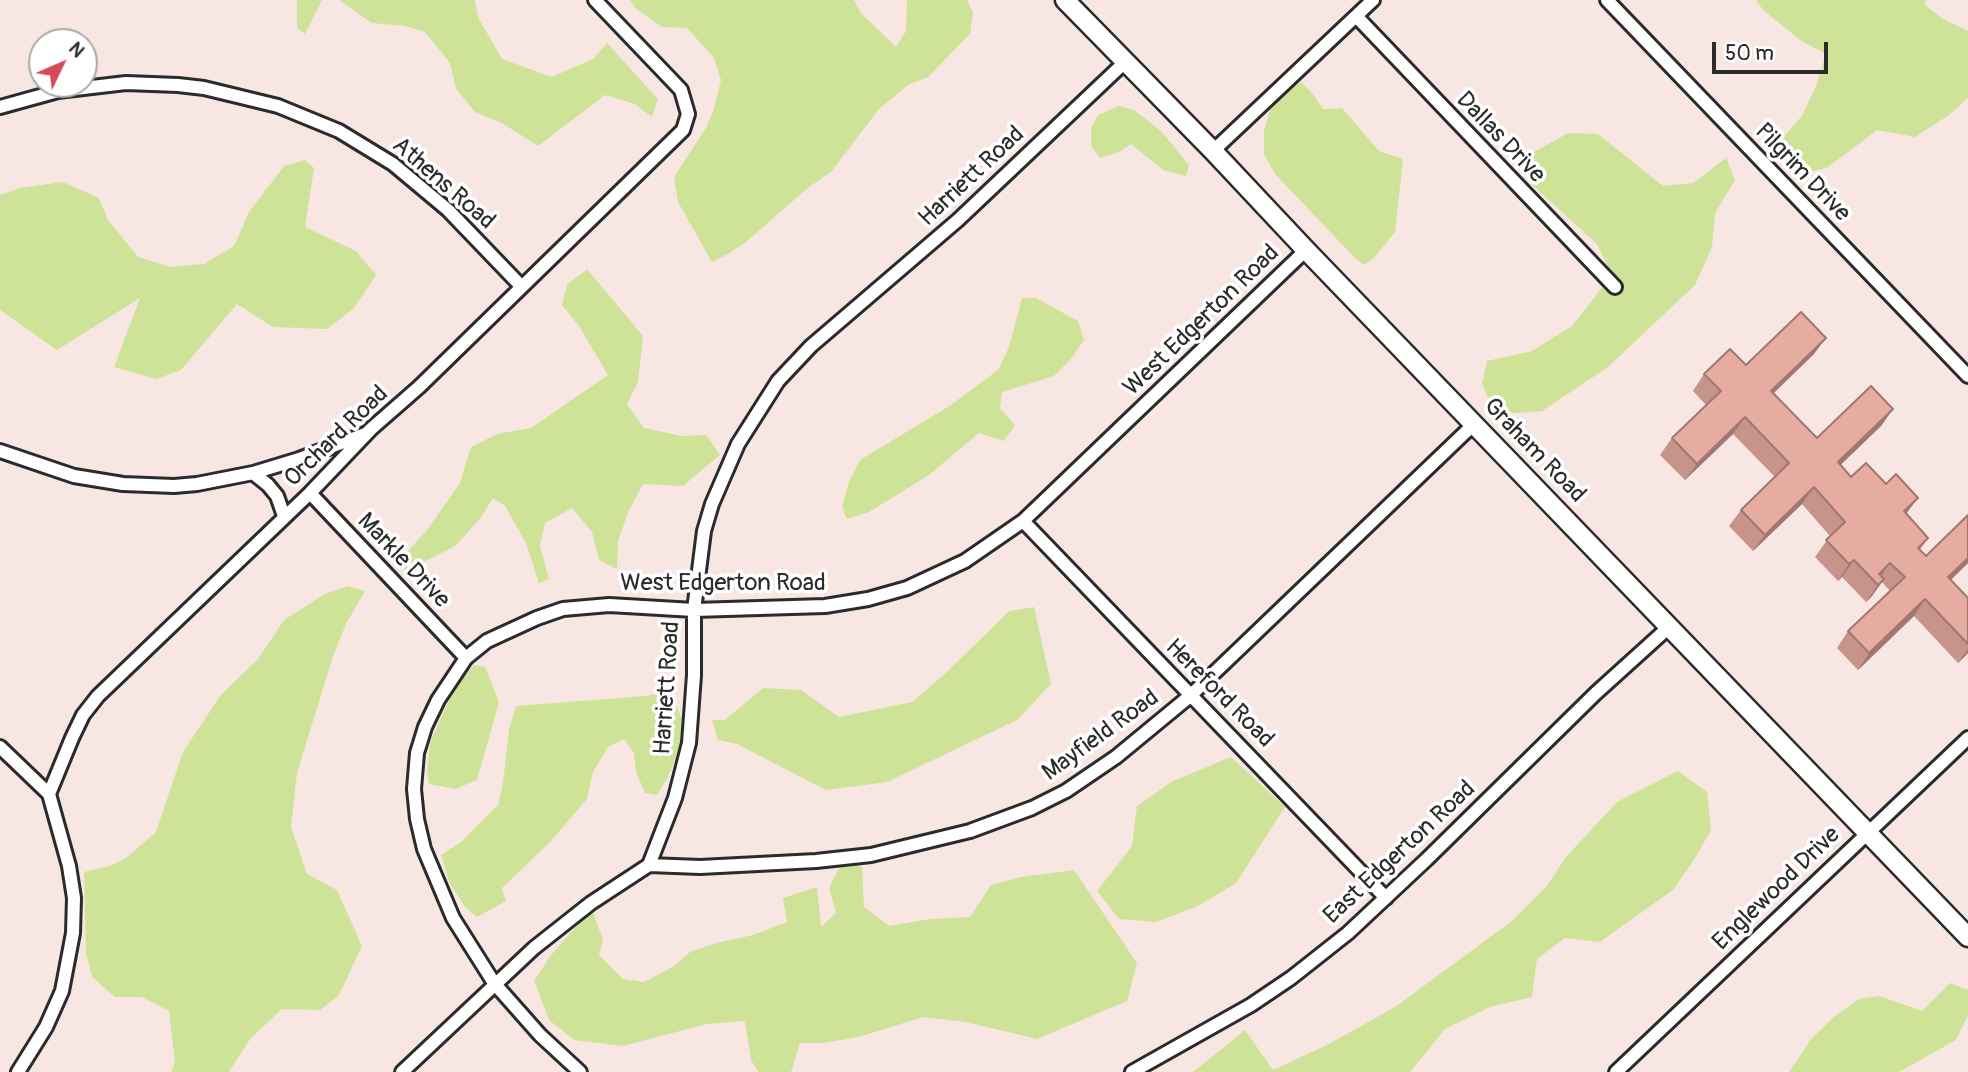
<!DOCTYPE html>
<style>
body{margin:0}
#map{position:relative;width:1968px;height:1072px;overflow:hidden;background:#f8e6e3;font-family:Pangolin,sans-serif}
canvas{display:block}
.north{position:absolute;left:28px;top:28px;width:70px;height:70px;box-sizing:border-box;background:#fff;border:2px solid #aaa;border-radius:50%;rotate:46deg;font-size:19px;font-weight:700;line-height:28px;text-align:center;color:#2b2b2b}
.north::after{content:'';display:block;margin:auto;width:24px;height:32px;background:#d1495b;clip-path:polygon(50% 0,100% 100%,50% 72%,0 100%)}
.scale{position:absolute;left:1712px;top:42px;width:116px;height:32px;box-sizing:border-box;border:4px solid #2b2b2b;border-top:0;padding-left:9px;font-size:21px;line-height:24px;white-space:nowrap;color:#2b2b2b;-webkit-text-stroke:5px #fff;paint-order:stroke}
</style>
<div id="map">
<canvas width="1968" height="1072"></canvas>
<div class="north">N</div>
<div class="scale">50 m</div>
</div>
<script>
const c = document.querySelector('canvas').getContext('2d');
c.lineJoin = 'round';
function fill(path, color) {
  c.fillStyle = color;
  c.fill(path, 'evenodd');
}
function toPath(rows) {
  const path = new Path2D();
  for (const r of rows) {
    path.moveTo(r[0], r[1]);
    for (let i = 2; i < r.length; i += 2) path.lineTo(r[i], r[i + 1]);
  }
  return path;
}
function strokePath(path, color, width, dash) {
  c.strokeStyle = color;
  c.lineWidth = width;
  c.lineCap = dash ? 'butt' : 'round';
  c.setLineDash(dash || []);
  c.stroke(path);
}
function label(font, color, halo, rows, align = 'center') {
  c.font = font + ' Pangolin,sans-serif';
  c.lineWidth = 7;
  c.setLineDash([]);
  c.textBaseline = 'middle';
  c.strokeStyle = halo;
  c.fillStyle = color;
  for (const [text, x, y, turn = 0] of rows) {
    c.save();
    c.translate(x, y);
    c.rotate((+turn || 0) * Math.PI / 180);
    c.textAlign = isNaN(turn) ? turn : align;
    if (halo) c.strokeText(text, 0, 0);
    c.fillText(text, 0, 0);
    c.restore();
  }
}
fill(toPath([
 [297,0,322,0,305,34,297,28],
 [339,0,475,0,478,17,502,59,552,77,593,59,607,43,658,99,652,117,635,104,605,95,538,146,502,123,475,112,456,89,450,63,425,32,405,26,372,23],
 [630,0,854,0,861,13,896,47,906,31,907,0,967,0,973,12,970,34,928,77,908,85,879,109,831,172,809,187,747,241,728,254,712,262,678,202,674,177,706,128,714,109,721,80,714,58,687,28,662,27,635,8],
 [1756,0,1926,0,1925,5,1943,19,1968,31,1968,98,1949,115,1915,137,1877,130,1828,167,1814,171,1801,168,1787,151,1782,138,1802,116,1816,86,1826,54,1800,40,1763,10],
 [1301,82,1313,94,1323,109,1342,108,1379,151,1403,159,1395,232,1374,258,1364,265,1355,258,1275,174,1264,154,1264,131,1270,110,1288,89],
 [1119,106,1134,110,1162,132,1189,165,1186,176,1163,170,1131,144,1119,152,1100,158,1091,146,1091,128,1098,115],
 [1568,133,1598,134,1663,186,1693,183,1726,158,1735,180,1715,213,1712,247,1695,285,1608,367,1542,411,1515,413,1493,409,1482,384,1487,361,1532,351,1572,326,1612,275,1597,244,1528,181,1532,153],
 [305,160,314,168,305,227,356,251,376,275,354,308,327,329,273,327,237,304,181,370,156,379,114,367,140,298,57,350,0,310,0,195,20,188,63,182,99,198,108,220,138,257,170,267,204,264,234,246,249,212,284,166],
 [587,269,643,336,638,382,627,404,644,428,682,436,706,435,720,455,683,486,643,484,628,512,618,541,617,569,599,560,592,532,572,508,545,523,540,546,549,579,539,583,526,543,505,506,493,498,480,519,455,546,406,571,398,562,427,530,460,483,471,447,497,434,531,428,608,375,579,326,562,305,567,285],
 [1022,298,1036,298,1078,321,1084,340,1071,359,1054,376,1002,392,1000,408,1015,425,1004,441,979,433,929,475,869,512,847,519,842,507,849,482,860,460,951,405,998,370,1009,347],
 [348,586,365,591,346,624,333,656,297,773,291,827,307,874,337,890,362,946,339,995,320,1010,282,1009,250,1039,229,1072,171,1072,175,1062,169,1011,142,997,115,997,92,977,86,953,84,872,110,866,126,858,156,832,183,752,220,696,258,659,284,620,325,594],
 [1034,607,1051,684,1017,720,887,782,826,790,737,744,718,740,712,720,725,720,763,688,801,690,839,717,912,702,946,673,1009,611],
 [474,665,485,667,499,702,477,780,455,789,429,784,427,772,430,743,445,709,459,682],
 [669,692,683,720,679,750,668,777,657,795,645,793,636,772,634,753,624,739,608,747,593,772,587,799,550,842,502,888,506,901,477,917,465,907,450,884,441,855,461,842,498,805,503,783,509,730,516,706,644,696],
 [1231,757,1285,807,1236,883,1198,906,1156,922,1119,919,1097,891,1132,846,1137,806,1173,781],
 [1678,771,1707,792,1711,830,1697,855,1673,890,1600,942,1565,938,1537,959,1532,997,1490,1007,1445,1029,1410,1072,1193,1072,1245,1030,1273,1070,1329,1044,1395,1007,1512,921,1546,887,1566,857,1617,802],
 [844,858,862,868,864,907,889,926,930,919,970,917,991,885,1021,877,1074,870,1137,963,1127,1001,1037,1039,966,1022,923,1017,859,1037,823,1043,800,1043,791,1072,758,1072,751,1060,745,1021,707,1024,623,1046,574,1040,549,1020,534,981,551,955,592,909,603,940,599,955,623,979,644,982,673,967,690,952,716,943,753,935,787,922,783,898,817,887,821,927,836,913,829,888],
 [1950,983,1968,990,1968,1015,1956,1040,1899,1072,1789,1072,1812,1038,1835,1016,1859,999,1879,996,1922,1011]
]), '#cee398');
const street = toPath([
 [1607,0,1968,376],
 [1356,16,1615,287],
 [0,107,58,91,126,83,178,85,204,88,278,106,339,131,393,164,448,210,521,286],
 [1213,151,1373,0],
 [0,451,74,476,123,484,174,486,197,484,253,473,299,459,365,434],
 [253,473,268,485,277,496,284,516],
 [310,493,466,658],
 [1023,521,1386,898],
 [0,747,49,794,69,866,74,898,73,933,62,991,46,1027,18,1072],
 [49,794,72,738,83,715,98,696,310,493,371,429,419,387,683,130,688,114,681,90,595,0],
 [649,865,700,867,816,861,871,855,970,831,1032,808,1066,791,1116,757,1190,696,1474,424],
 [402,1072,534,948,591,903,649,865,675,798,689,743,694,675,694,610,704,531,712,504,738,444,778,381,811,346,958,220,1125,62],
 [580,1072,540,1035,494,983,453,918,424,849,417,819,414,789,417,753,425,727,438,700,466,658,487,641,537,618,563,609,609,605,694,610,825,606,868,599,907,588,965,561,1023,521,1306,250],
 [1132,1072,1251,1005,1291,978,1348,933,1427,859,1596,693,1669,627],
 [1616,1072,1968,738]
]);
const secondary = toPath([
 [1065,0,1213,151,1306,250,1968,937]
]);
strokePath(street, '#2b2b2b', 18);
strokePath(secondary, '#2b2b2b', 23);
strokePath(street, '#fff', 12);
strokePath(secondary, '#fff', 18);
fill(toPath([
 [1814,354,1774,393,1817,438,1893,409,1881,426,1840,465,1851,477,1906,514,1928,538,1920,550,1926,556,1968,515,1968,563,1951,580,1968,598,1968,653,1958,663,1914,616,1858,670,1837,648,1848,631,1890,591,1882,582,1872,596,1866,602,1842,577,1838,581,1815,557,1830,536,1802,504,1753,551,1729,526,1741,510,1775,477,1733,434,1685,480,1660,455,1672,438,1706,405,1693,391,1704,374,1746,365]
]), '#c6948b');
fill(toPath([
 [1826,338,1814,354,1759,407,1771,391],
 [1893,409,1881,426,1826,479,1838,462],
 [1745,417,1733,434,1685,480,1697,464],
 [1814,487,1802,504,1753,551,1765,535],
 [1918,498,1906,514,1904,511],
 [1968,558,1968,563,1936,594,1948,577],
 [1854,560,1842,577,1838,581,1849,564],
 [1890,563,1879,579,1879,574],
 [1884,579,1872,596,1866,602,1878,585],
 [1925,599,1914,616,1858,670,1869,653],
 [1968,649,1968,653,1958,663]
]), '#a17871');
const building = toPath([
 [1801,312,1826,338,1771,391,1817,438,1871,386,1893,409,1838,462,1851,477,1866,463,1886,484,1896,474,1918,498,1904,511,1928,538,1918,548,1926,556,1968,515,1968,558,1948,577,1968,598,1968,644,1925,599,1869,653,1848,631,1905,577,1890,563,1879,574,1884,579,1878,585,1854,560,1849,564,1826,540,1845,522,1814,487,1765,535,1741,510,1789,463,1745,417,1697,464,1672,438,1721,391,1704,374,1730,349,1746,365,1801,312]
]);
fill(building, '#e6aca2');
strokePath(building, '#a17871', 2);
label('24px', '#2b2b2b', '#fff', [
 ["Dallas Drive",1500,138,46],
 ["Pilgrim Drive",1802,173,46],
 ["Harriett Road",972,177,-43],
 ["Athens Road",443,184,41],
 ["West Edgerton Road",1202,321,-44],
 ["Orchard Road",337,437,-44],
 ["Graham Road",1534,451,46],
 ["Markle Drive",403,561,46],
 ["West Edgerton Road",723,584],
 ["Harriett Road",668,688,-86],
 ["Hereford Road",1219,694,45],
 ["Mayfield Road",1101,736,-36],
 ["East Edgerton Road",1400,853,-43],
 ["Englewood Drive",1777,889,-44]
]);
</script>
